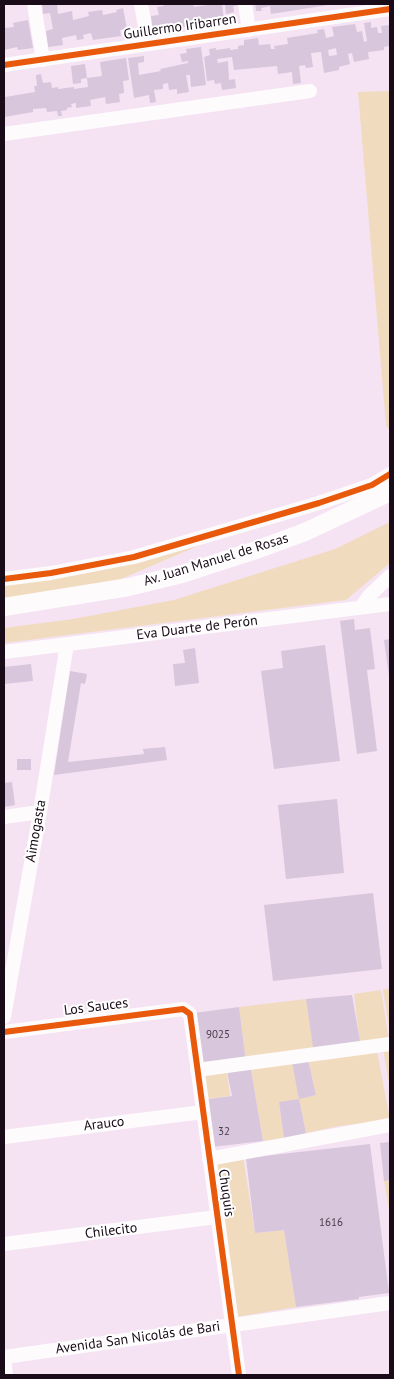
<!DOCTYPE html>
<meta charset="utf-8">
<style>
body{margin:0}
#map{position:relative;width:394px;height:1379px;overflow:hidden;background:#f5e3f3;font-family:"PT Sans",sans-serif}
canvas{display:block}
.frame{position:absolute;inset:0;border:5px solid #190c18;pointer-events:none}
</style>
<div id="map">
<canvas width="394" height="1379"></canvas>
<div class="frame"></div>
</div>
<script>
const c = document.querySelector('canvas').getContext('2d');
c.lineJoin = 'round';
function fill(path, color) {
  c.fillStyle = color;
  c.fill(path, 'evenodd');
}
function toPath(rows) {
  const path = new Path2D();
  for (const r of rows) {
    path.moveTo(r[0], r[1]);
    for (let i = 2; i < r.length; i += 2) path.lineTo(r[i], r[i + 1]);
  }
  return path;
}
function strokePath(path, color, width, dash) {
  c.strokeStyle = color;
  c.lineWidth = width;
  c.lineCap = dash ? 'butt' : 'round';
  c.setLineDash(dash || []);
  c.stroke(path);
}
function label(font, color, halo, rows, align = 'center') {
  c.font = font + ' "PT Sans",sans-serif';
  c.lineWidth = 4;
  c.setLineDash([]);
  c.textBaseline = 'middle';
  c.strokeStyle = halo;
  c.fillStyle = color;
  for (const [text, x, y, turn = 0] of rows) {
    c.save();
    c.translate(x, y);
    c.rotate((+turn || 0) * Math.PI / 180);
    c.textAlign = isNaN(turn) ? turn : align;
    if (halo) c.strokeText(text, 0, 0);
    c.fillText(text, 0, 0);
    c.restore();
  }
}
fill(toPath([
 [390,91,390,431,386,425,358,92],
 [390,522,390,563,346,600,4,643,4,628,73,619,174,600,335,549],
 [214,539,107,585,4,603,4,584],
 [390,988,390,1032,383,990],
 [381,990,389,1041,360,1044,354,994],
 [306,999,315,1054,376,1046,390,1120,339,1126,306,1133,299,1099,279,1103,284,1138,263,1141,250,1064,291,1057,300,1098,316,1095,307,1055,246,1063,239,1007],
 [390,1048,390,1089,383,1049],
 [226,1066,230,1096,202,1100,197,1070],
 [243,1156,255,1233,284,1230,296,1307,231,1318,210,1161],
 [390,1180,390,1208,389,1209,384,1181]
]), '#f1dbbe');
fill(toPath([
 [42,4,57,4,58,14,72,11,73,20,89,16,88,12,102,10,103,15,117,12,116,10,123,8,127,29,120,30,121,36,93,40,91,33,83,35,84,39,77,40,76,35,62,38,63,45,48,47,46,31,53,29,50,13,43,14],
 [163,4,193,4,194,7,208,5,207,4,222,4,224,21,218,22,218,17,209,18,210,23,153,32,151,16,159,15,157,7,164,6],
 [225,4,239,4,239,5,233,6,234,12,226,14],
 [255,4,328,4,328,5,271,14,270,6,261,8,262,11,256,11],
 [28,20,33,48,18,50,17,47,4,50,4,28,14,27,13,23],
 [371,22,371,28,377,27,378,33,382,33,381,26,390,25,390,46,384,47,384,50,368,52,369,59,354,62,352,53,348,54,350,64,339,67,339,70,324,73,321,52,311,53,313,67,306,68,305,65,299,66,301,83,293,84,292,72,278,74,277,66,234,70,232,57,217,59,218,63,228,61,229,80,235,79,236,88,222,90,221,83,215,84,214,80,207,81,204,57,210,55,209,49,216,48,216,50,230,48,230,50,238,49,238,46,244,45,244,40,258,38,259,45,270,44,271,49,275,49,274,46,288,44,287,38,318,33,317,30,324,29,326,38,334,36,332,27,355,24,357,32,362,31,364,42,367,41,364,23],
 [336,48,337,55,329,56,328,50],
 [201,47,206,85,191,87,190,75,186,75,189,92,177,94,177,89,169,90,168,83,163,84,163,89,154,90,156,102,150,103,149,95,134,98,128,58,144,56,144,62,138,63,139,75,161,71,160,69,188,63,188,61,182,62,180,54,187,53,186,49],
 [126,58,129,80,123,81,124,93,119,94,120,102,106,104,105,97,90,100,91,106,76,108,76,103,71,104,72,107,67,108,67,110,61,111,62,116,58,116,57,111,47,112,46,108,33,109,33,112,4,117,4,99,5,99,5,97,35,92,34,86,37,86,36,75,41,74,43,83,51,82,52,88,58,87,58,89,74,87,74,89,88,87,87,78,102,76,100,62],
 [85,64,87,78,81,79,81,83,73,84,71,66],
 [354,619,355,630,370,628,375,669,367,670,377,751,357,754,340,621],
 [390,639,390,676,389,676,384,640],
 [325,645,340,761,274,769,261,671,283,668,281,651],
 [195,648,199,683,175,686,173,664,185,663,183,650],
 [31,664,33,681,4,684,4,667],
 [70,671,87,674,85,684,81,683,68,762,144,754,143,749,165,747,167,760,54,775],
 [17,759,31,759,31,770,17,770],
 [12,782,15,805,4,807,4,783],
 [337,799,344,873,286,879,278,805],
 [373,893,382,969,273,981,264,905],
 [352,995,361,1047,314,1054,306,999],
 [239,1007,246,1063,197,1070,194,1013],
 [307,1055,316,1095,299,1099,291,1057],
 [250,1064,263,1141,212,1147,202,1100,232,1096,226,1066],
 [299,1099,306,1133,284,1138,279,1102],
 [390,1142,390,1180,384,1181,380,1143],
 [370,1144,389,1293,359,1297,357,1282,359,1299,296,1307,284,1230,255,1233,246,1158]
]), '#d7c6dc');
strokePath(toPath([
 [34,4,43,60],
 [141,4,148,44],
 [245,4,249,30],
 [4,65,390,9],
 [4,134,310,91],
 [4,579,51,573,134,557,319,503,372,485,390,474],
 [361,607,369,596,390,576],
 [4,652,390,604],
 [4,817,40,812],
 [4,1017,40,812,67,644],
 [4,1032,183,1009,190,1014,239,1375],
 [197,1070,390,1044],
 [4,1137,203,1112],
 [209,1159,390,1125],
 [4,1244,217,1217],
 [4,1357,390,1303],
 [4,1357,6,1375]
]), '#fefbfd', 14);
strokePath(toPath([
 [4,607,129,587,182,574,256,550,305,532,390,492]
]), '#fefbfd', 18);
strokePath(toPath([
 [4,65,390,9],
 [4,579,51,573,134,557,319,503,372,485,390,474],
 [4,1032,183,1009,190,1014,239,1375]
]), '#e8590c', 6);
label('11px', '#483a49', null, [
 ["9025",218,1035],
 ["32",224,1132],
 ["1616",331,1223]
]);
label('14px', '#190c18', '#fff', [
 ["Guillermo Iribarren",180,27,-8],
 ["Av. Juan Manuel de Rosas",216,560,-17],
 ["Eva Duarte de Perón",197,628,-7],
 ["Aimogasta",36,831,-80],
 ["Los Sauces",96,1007,-7],
 ["Arauco",104,1124,-7],
 ["Chuquis",226,1193,82],
 ["Chilecito",111,1231,-7],
 ["Avenida San Nicolás de Bari",138,1338,-8]
]);
</script>
